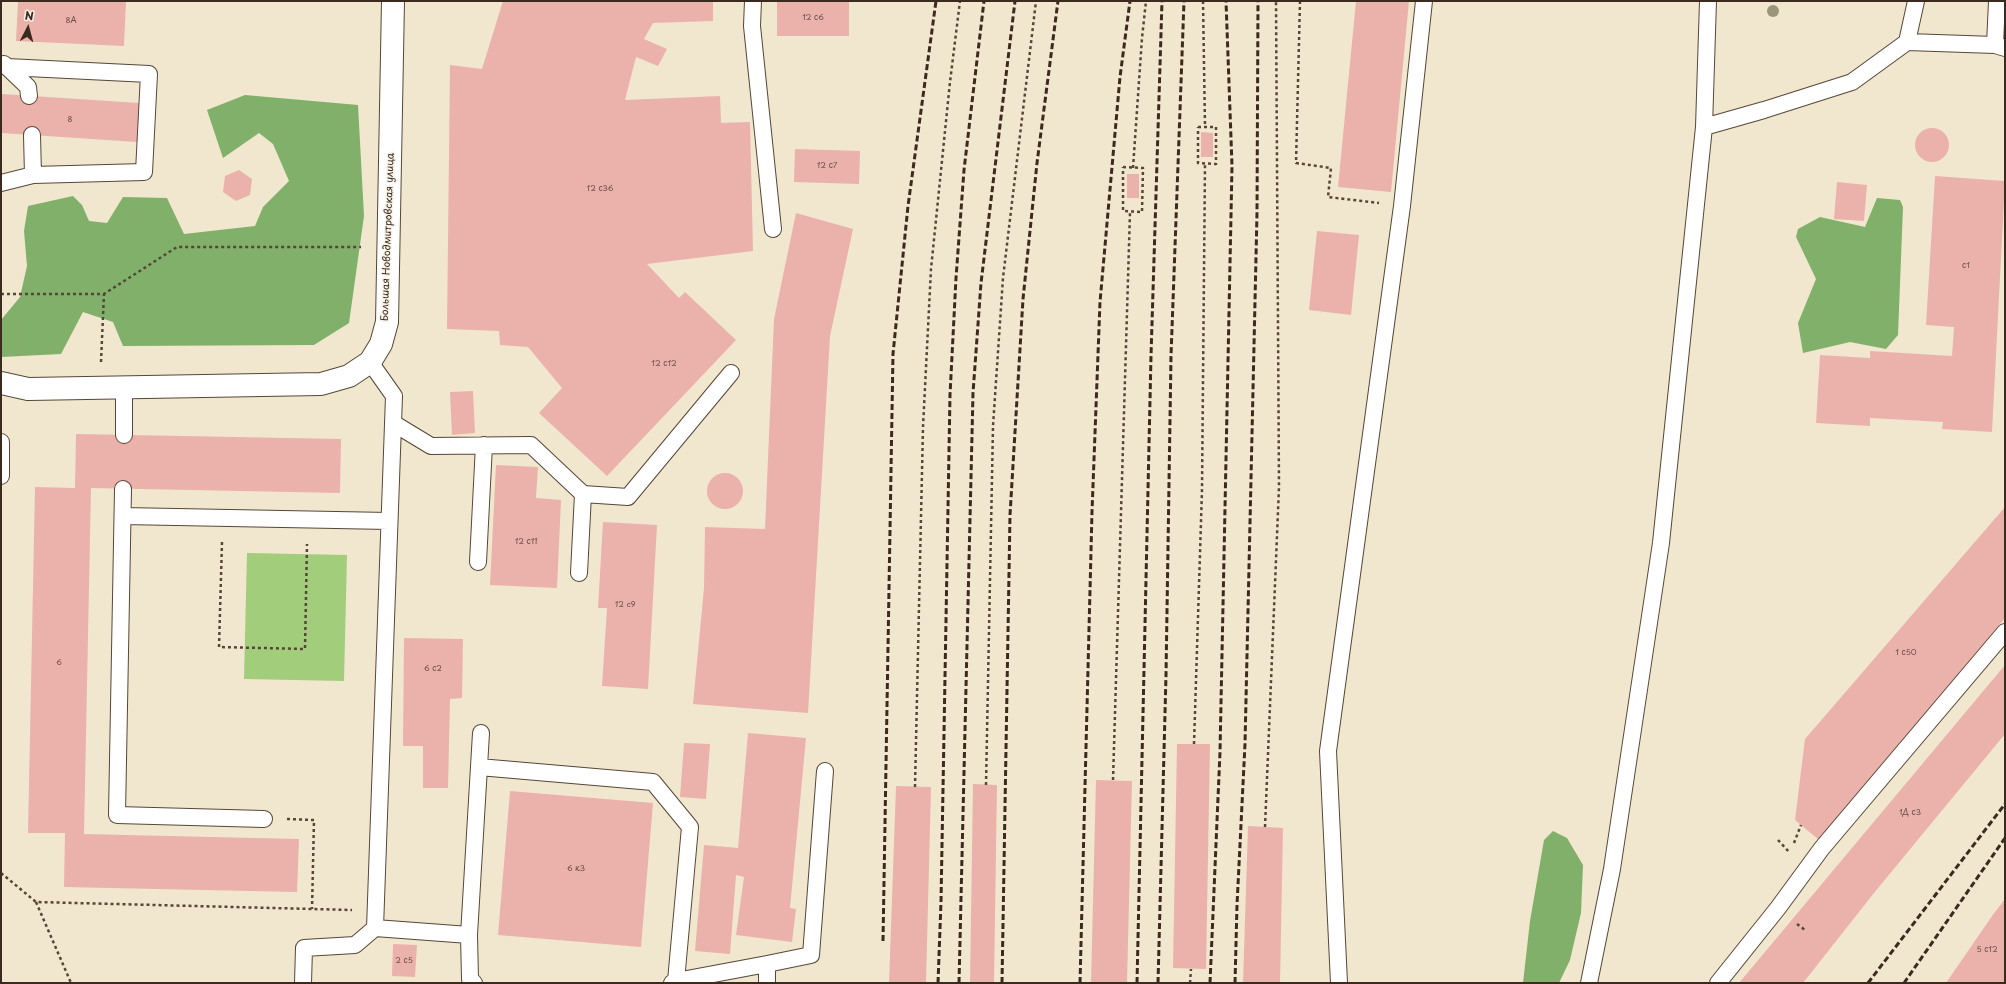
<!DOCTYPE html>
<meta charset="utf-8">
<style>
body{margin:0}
#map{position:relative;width:2006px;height:984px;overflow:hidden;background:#f1e7ce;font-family:"Playpen Sans",sans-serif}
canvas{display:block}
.frame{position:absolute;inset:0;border:2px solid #3b2a1e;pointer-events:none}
.north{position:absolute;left:8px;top:8px;width:40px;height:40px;-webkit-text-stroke:3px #f7f3e8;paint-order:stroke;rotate:6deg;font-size:11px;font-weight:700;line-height:16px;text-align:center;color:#3b2a1e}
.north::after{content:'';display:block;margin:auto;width:14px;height:18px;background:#3b2a1e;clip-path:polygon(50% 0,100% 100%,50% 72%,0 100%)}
</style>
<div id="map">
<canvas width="2006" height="984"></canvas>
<div class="frame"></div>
<div class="north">N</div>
</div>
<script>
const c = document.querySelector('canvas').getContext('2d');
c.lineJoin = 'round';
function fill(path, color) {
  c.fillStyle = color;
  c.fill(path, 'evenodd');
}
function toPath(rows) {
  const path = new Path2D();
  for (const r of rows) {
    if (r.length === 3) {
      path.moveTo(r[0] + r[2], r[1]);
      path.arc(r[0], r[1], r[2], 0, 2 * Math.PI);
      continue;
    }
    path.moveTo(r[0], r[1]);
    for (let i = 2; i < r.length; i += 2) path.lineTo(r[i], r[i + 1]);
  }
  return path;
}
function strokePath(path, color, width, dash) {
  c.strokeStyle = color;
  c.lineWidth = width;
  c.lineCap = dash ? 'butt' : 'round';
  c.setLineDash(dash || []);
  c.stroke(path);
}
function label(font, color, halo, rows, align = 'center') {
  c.font = font + ' "Playpen Sans",sans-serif';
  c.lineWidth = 3;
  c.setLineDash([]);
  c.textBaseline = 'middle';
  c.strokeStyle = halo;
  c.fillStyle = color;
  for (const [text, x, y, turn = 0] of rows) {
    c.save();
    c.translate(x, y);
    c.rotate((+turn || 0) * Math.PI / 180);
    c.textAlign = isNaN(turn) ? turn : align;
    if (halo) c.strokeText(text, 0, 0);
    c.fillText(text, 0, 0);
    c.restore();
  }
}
fill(toPath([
 [247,553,347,555,344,681,244,679]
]), '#a2cd7a');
fill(toPath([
 [245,95,358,105,364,216,349,323,314,345,123,346,113,322,83,312,61,354,1,357,1,320,20,297,27,266,24,231,28,206,73,196,82,205,89,221,107,223,123,197,167,198,184,234,255,226,263,207,289,181,273,144,259,133,223,158,207,110],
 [1877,198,1900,200,1903,207,1898,335,1886,349,1850,342,1803,353,1798,323,1816,279,1796,237,1798,229,1820,217,1865,227],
 [1553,831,1567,838,1583,865,1581,913,1570,960,1559,983,1523,983,1530,921,1544,840]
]), '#81b06a');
fill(toPath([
 [18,1,126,1,124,46,16,41],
 [503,1,713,1,713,21,653,23,644,39,667,49,658,66,636,57,625,100,720,96,721,123,750,122,753,251,647,264,679,298,685,292,736,340,607,476,539,413,562,388,528,347,500,345,499,331,447,329,450,65,482,69],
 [777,1,849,1,849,36,777,36],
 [1356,1,1409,1,1391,192,1338,187],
 [2,94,139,103,137,142,1,133],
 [1932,145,17],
 [1201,132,1213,133,1213,157,1201,157],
 [795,149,860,151,859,184,794,182],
 [239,170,252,179,250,195,236,201,223,192,225,176],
 [1127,174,1139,174,1139,198,1127,198],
 [1935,176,2005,181,1992,432,1942,429,1943,422,1870,418,1870,426,1816,423,1820,355,1870,358,1870,351,1952,356,1954,327,1926,325],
 [1837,182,1867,185,1864,221,1834,219],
 [796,213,853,229,830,336,808,713,693,704,704,588,705,527,765,529,774,319],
 [1317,231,1359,235,1351,315,1309,310],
 [473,391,475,433,452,435,450,392],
 [76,434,341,439,340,493,91,488,84,834,299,839,297,892,64,887,65,833,28,833,35,487,75,488],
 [496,465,538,467,536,498,561,500,557,588,490,585],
 [725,491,18],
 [2005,507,2005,618,1819,840,1795,820,1805,739],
 [603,522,657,525,648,689,602,686,607,608,598,608],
 [404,638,463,639,462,698,450,699,448,788,423,788,423,746,403,746],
 [2005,665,2005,734,1874,893,1803,983,1739,983],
 [748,733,806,738,790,908,796,909,792,942,736,935,744,877,736,875,730,954,695,951,704,845,738,848],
 [684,743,710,744,706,799,680,797],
 [1177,744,1210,744,1206,969,1173,968],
 [1096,780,1132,781,1127,983,1091,983],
 [973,784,997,785,994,983,970,983],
 [896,786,931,787,926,983,889,983],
 [510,791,653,803,641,947,498,935],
 [1248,826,1283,828,1280,983,1243,983],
 [2005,899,2005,983,1946,983,1992,916],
 [393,944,417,945,415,977,392,976]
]), '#ebb2ab');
const service = toPath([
 [753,1,752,26,773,229],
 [1907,42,1916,1],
 [1995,45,1997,1],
 [4,64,28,87,29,96],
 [7,67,149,74,144,172,33,175],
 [1704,127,1764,110,1852,82,1907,42,1995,45,2005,48],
 [1,183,33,175,32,135],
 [370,362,394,396,375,928],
 [124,387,124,435],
 [393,423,431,446,531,445,583,494,579,573],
 [1,442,1,476],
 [123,489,117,815,264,819],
 [583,494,628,497,731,373],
 [123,516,389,521],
 [478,562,484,445],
 [479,767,653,782,690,827,676,981],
 [469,935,481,733],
 [767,964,811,955,825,771],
 [303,983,304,948,355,945,375,928,469,935,470,979,474,983],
 [672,983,676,981,767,964,767,983],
 [1339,983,1328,751,1402,206,1424,1],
 [1589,983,1612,869,1661,543,1704,127,1708,1],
 [1718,983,1778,908,1822,848,2005,632]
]);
const minor = toPath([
 [1,383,28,389,321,384,349,376,370,362,381,344,387,322,393,1]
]);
strokePath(service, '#564638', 18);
strokePath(minor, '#564638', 24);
strokePath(toPath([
 [1203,1,1205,127],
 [1300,1,1296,163,1331,168,1328,197,1379,203],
 [1198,127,1216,127,1216,164,1198,163,1198,127],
 [1123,167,1143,168,1142,212,1123,211,1123,167],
 [1133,168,1142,38,1146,1],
 [1,294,104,294,177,247,361,247],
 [101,362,104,294],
 [222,542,219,647,305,649,307,544],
 [1194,744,1202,490,1205,163],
 [1113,780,1130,212],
 [986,785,993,426,1003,278,1036,1],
 [915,787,923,427,931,269,950,82,960,1],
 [287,819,314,820,312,909],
 [1265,827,1279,487,1276,1],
 [1778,840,1790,853],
 [1794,843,1801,825],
 [1,873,36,902,352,910],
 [36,902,71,983],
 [1797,924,1805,930],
 [1190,983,1191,969]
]), '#564638', 2.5, [3, 3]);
strokePath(service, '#fff', 16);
strokePath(minor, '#fff', 22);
strokePath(toPath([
 [883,941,893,354,908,206,936,1],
 [938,983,941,902,950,395,956,278,964,170,984,1],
 [959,983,973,393,981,283,1015,1],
 [1002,983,1010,515,1023,299,1037,163,1058,1],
 [1080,983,1092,512,1100,302,1120,77,1130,1],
 [1137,983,1151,356,1162,1],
 [1158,983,1166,675,1171,356,1184,1],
 [1210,983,1220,752,1232,166,1226,1],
 [1235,983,1237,905,1245,744,1257,213,1258,1],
 [1868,983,2005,804],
 [1904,983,2005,838]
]), '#3b2a1e', 3, [6, 3]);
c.fillStyle = '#9b967a';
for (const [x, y] of [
 [1773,11]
]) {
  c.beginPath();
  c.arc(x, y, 6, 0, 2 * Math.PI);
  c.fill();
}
label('8px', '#674c41', null, [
 ["12 с6",813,18],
 ["8А",71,21],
 ["8",70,120],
 ["12 с7",827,166],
 ["12 с36",600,189],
 ["с1",1966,266],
 ["12 с12",664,364],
 ["12 с11",526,542],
 ["12 c9",625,605],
 ["1 с50",1906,653],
 ["6",59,663],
 ["6 с2",433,669],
 ["1Д с3",1910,813],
 ["6 к3",576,869],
 ["5 с12",1987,950],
 ["2 с5",404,961]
]);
label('10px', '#3b2a1e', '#f7f3e8', [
 ["Большая Новодмитровская улица",388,237,-88]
]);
</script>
